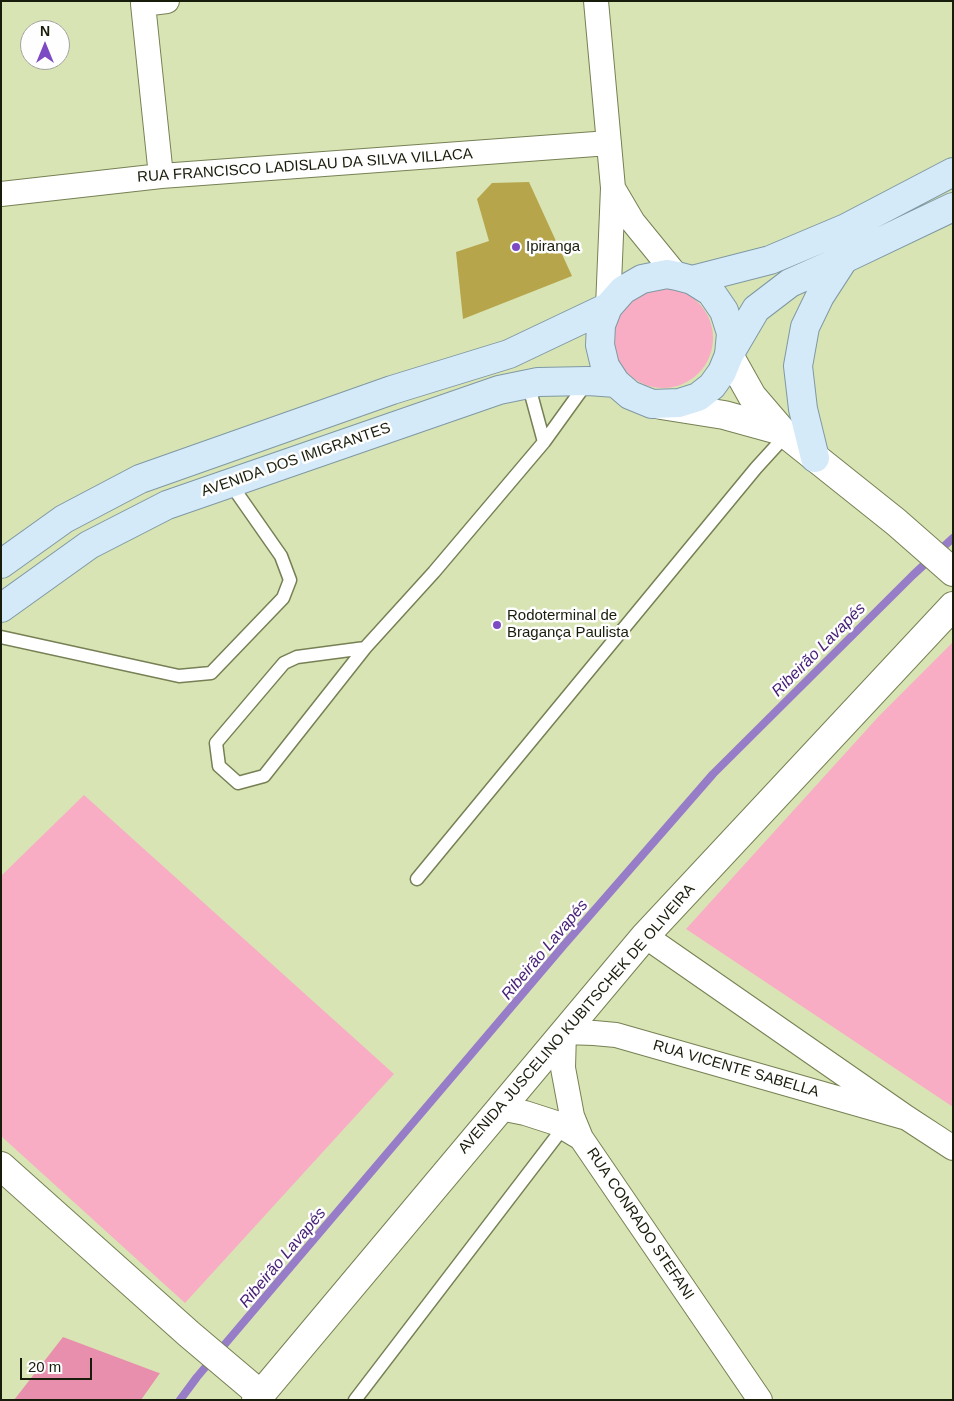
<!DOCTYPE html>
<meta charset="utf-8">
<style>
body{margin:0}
#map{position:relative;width:954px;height:1401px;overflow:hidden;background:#d8e4b4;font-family:Helvetica,sans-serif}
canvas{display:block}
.frame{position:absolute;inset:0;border:2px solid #181c0a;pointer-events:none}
.north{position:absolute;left:20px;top:20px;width:50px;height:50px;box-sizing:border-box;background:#fefefe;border:1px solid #a2a49c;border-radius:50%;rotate:0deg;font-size:14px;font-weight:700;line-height:20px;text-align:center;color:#181c0a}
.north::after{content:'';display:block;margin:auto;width:18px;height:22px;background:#7c4bc3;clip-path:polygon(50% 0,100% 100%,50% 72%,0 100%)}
.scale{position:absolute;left:20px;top:1358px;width:72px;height:22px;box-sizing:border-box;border:2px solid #181c0a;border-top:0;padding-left:6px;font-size:15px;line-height:18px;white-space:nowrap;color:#181c0a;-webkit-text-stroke:4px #fefefe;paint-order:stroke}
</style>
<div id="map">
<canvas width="954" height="1401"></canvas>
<div class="frame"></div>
<div class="north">N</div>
<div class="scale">20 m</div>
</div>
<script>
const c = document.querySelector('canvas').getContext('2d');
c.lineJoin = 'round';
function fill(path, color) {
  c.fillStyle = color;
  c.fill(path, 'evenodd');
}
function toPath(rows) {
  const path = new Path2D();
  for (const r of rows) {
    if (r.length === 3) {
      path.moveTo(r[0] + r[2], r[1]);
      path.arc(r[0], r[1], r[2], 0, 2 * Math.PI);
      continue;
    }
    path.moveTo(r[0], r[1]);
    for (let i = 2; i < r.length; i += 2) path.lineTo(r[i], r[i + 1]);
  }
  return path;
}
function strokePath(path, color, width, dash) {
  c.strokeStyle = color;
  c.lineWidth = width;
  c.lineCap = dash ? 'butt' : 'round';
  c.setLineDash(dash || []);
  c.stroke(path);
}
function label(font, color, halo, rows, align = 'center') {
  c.font = font + ' Helvetica,sans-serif';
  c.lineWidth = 5;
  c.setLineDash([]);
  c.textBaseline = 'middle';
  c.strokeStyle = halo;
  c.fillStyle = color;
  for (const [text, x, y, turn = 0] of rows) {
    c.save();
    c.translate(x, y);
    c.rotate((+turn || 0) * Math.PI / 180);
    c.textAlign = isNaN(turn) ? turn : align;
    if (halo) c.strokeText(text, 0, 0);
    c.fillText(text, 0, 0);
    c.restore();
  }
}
fill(toPath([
 [663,338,50],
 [953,642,953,1107,686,929,879,716],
 [84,795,394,1074,185,1303,1,1136,1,876]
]), '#f8adc5');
fill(toPath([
 [63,1337,159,1373,160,1373,141,1400,14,1400]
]), '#e78fac');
strokePath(toPath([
 [180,1400,197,1377,564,945,713,774,913,575,953,538]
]), '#977dc8', 8);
fill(toPath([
 [529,182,572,276,463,319,456,252,489,241,477,199,492,183]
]), '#b6a54b');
const lane = toPath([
 [528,383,544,442],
 [1,637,179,676,211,673,283,598,290,580,281,556,230,483],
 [365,648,297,657,284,663,216,743,219,766,238,783,264,776,365,648,434,572,544,442,588,381],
 [417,879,756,468,787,434],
 [355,1400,566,1124]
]);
const street = toPath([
 [596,1,613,188,608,307],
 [161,176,143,4,167,1],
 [613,188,633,222,677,276],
 [1,194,161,176,609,143],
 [645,936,907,1118,953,1148],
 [500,1108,525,1113,556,1123,581,1138],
 [760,1400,581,1138,572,1116,563,1068,564,1032,594,1033,616,1035,907,1118]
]);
const secondary = toPath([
 [729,355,752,396,782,431,896,522,953,572],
 [661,405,724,415,782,431],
 [1,1166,189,1334,260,1394],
 [256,1400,645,936,953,606]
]);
const primary = toPath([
 [692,280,770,260,846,228,953,172],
 [729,355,731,333,724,311,711,292,692,280,677,276,667,274,642,279,623,290,608,307,601,325,600,345,605,366,616,383,630,395,652,404,679,403,698,397,712,386,722,372,729,355,756,309,790,283,844,259,953,207],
 [815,458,803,409,798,366,805,327,820,296,844,259],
 [1,564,64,519,140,479,392,390,509,354,608,307],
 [1,608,89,545,167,505,499,390,538,382,588,381,616,383]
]);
strokePath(lane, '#768054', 15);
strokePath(street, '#768054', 26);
strokePath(secondary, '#768054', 30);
strokePath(primary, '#7f99a3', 30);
strokePath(lane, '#fff', 12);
strokePath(street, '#fff', 24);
strokePath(secondary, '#fff', 28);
strokePath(primary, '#d4eaf9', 28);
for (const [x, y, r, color] of [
 [516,247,5,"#7c4bc3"],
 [497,625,5,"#7c4bc3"]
]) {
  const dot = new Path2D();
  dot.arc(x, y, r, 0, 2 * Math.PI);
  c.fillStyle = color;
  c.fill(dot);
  strokePath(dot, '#fefefe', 2);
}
label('15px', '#181c0a', '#fefefe', [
 ["RUA FRANCISCO LADISLAU DA SILVA VILLACA",305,166,-4],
 ["AVENIDA DOS IMIGRANTES",296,460,-19],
 ["AVENIDA JUSCELINO KUBITSCHEK DE OLIVEIRA",577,1019,-49],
 ["RUA VICENTE SABELLA",736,1069,16],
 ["RUA CONRADO STEFANI",640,1224,56]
]);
label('15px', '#181c0a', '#fefefe', [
 ["Ipiranga",526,247],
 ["Rodoterminal de",507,616],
 ["Bragança Paulista",507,633]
], 'left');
label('italic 16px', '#451e76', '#fefefe', [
 ["Ribeirão Lavapés",819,650,-45],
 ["Ribeirão Lavapés",545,950,-50],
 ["Ribeirão Lavapés",283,1258,-50]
]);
</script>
